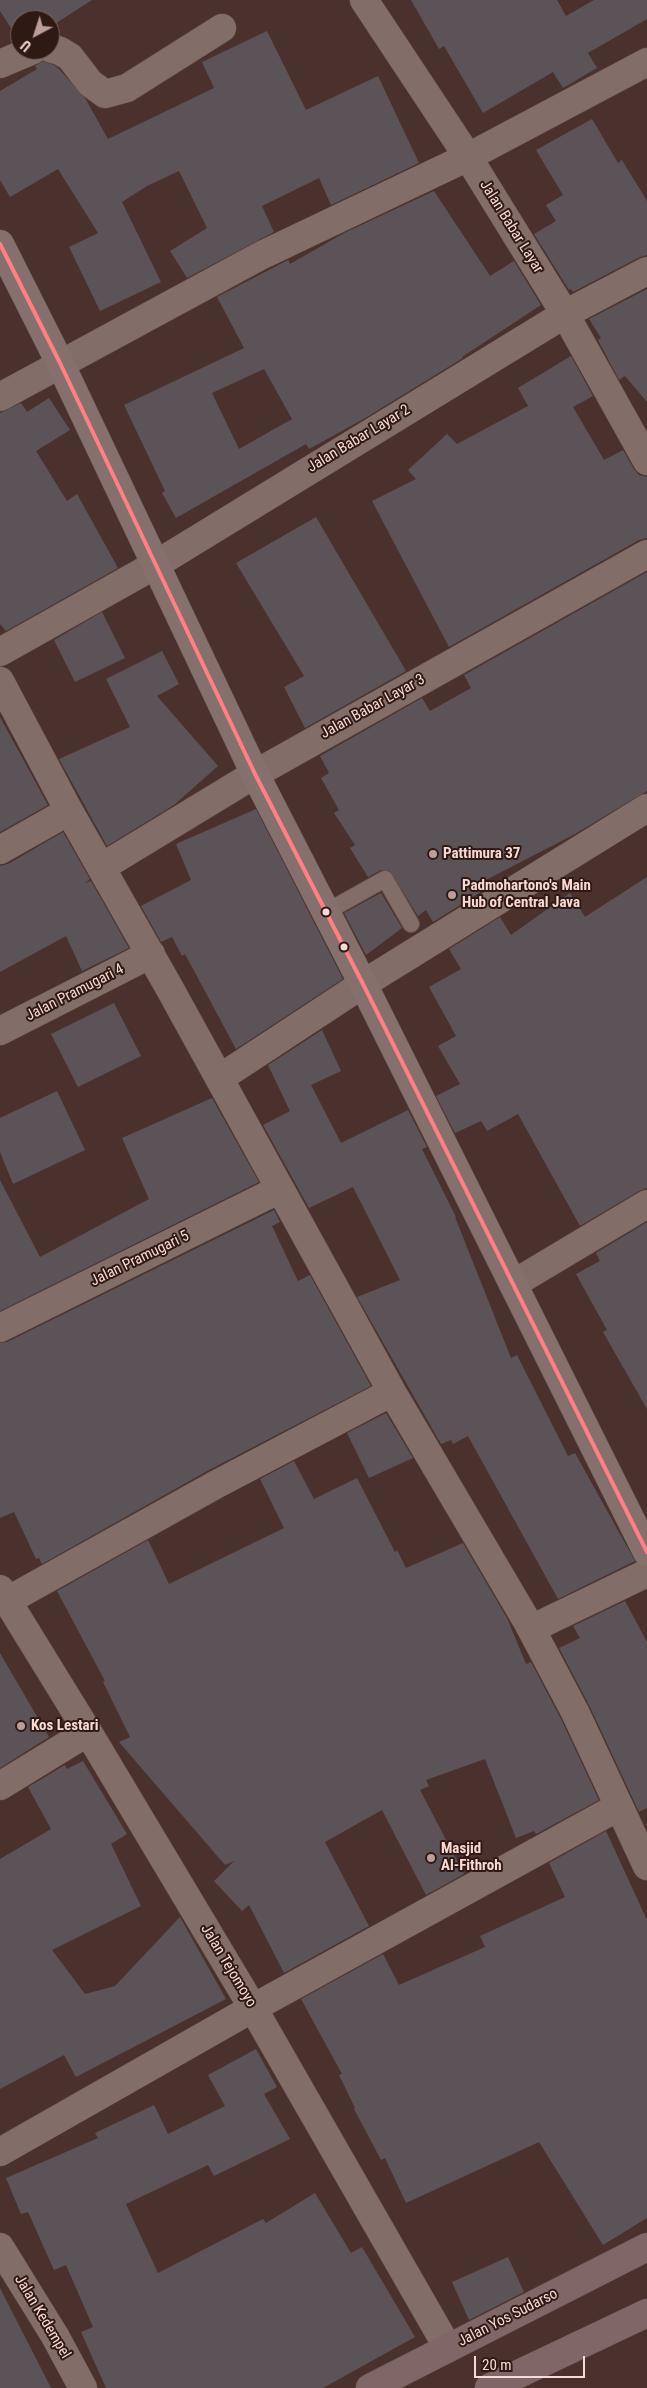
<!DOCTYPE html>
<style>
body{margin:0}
#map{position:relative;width:647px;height:2388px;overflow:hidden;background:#4b312d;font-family:"Roboto Condensed",sans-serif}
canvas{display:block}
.north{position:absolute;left:10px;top:10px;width:50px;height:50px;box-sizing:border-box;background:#2e1915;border:1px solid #7f6661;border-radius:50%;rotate:220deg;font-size:14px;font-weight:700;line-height:20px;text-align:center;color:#f9d9d3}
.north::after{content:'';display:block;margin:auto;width:18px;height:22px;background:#bc9e99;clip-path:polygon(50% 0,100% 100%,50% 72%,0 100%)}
.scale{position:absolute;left:474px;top:2356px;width:111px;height:22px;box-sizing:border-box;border:2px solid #f9d9d3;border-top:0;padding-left:6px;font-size:15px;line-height:18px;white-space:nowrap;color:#f9d9d3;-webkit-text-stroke:4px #2e1915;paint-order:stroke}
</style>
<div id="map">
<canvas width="647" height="2388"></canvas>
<div class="north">U</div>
<div class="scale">20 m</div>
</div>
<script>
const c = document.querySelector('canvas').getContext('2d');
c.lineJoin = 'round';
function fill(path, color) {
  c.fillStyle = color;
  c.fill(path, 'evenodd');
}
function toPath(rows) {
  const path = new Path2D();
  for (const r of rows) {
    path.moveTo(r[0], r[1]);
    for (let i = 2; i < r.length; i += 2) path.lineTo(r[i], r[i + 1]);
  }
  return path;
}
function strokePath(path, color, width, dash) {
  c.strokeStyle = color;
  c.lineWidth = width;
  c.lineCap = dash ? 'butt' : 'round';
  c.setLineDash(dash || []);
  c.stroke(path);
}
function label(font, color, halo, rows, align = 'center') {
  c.font = font + ' "Roboto Condensed",sans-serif';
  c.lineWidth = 4;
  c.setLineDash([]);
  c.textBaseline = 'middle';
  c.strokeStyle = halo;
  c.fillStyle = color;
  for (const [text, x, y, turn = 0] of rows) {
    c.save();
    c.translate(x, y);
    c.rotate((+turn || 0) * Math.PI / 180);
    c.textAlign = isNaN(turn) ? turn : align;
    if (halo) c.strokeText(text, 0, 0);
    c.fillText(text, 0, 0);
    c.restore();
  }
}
fill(toPath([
 [0,0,92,0,50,27,50,20,20,20,20,39,18,39,0,11],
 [411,0,557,0,566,16,594,0,647,0,647,19,588,53,597,68,563,88,553,72,483,113,444,46,439,49],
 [267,31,306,110,378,76,419,163,331,205,319,178,262,206,274,232,187,278,170,251,207,228,179,171,147,186,122,202,161,282,100,311,69,247,98,233,58,169,10,197,0,180,0,91,37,69,35,66,43,61,54,65,59,69,85,98,108,139,214,88,202,62],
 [592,119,618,163,622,160,647,201,647,255,640,257,573,292,571,289,569,290,534,234,556,221,546,205,563,195,536,150],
 [434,191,490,276,514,261,541,305,462,357,463,358,367,417,309,449,306,444,176,518,162,493,165,491,124,405,244,348,217,297,288,260,290,264,344,233],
 [264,369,292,419,239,449,212,393],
 [647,289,647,402,625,376,619,380,598,340,601,338,589,319],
 [571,356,593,396,573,407,604,460,623,450,634,469,639,475,647,477,647,538,639,540,449,647,372,501,416,479,408,470,447,434,457,444,528,406,518,388],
 [49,398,70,430,36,451,67,501,77,494,118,568,6,631,0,624,0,413,21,403,27,412],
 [316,517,406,671,305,728,284,687,304,676,236,563],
 [647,572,647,791,575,834,480,883,484,890,433,922,426,910,418,916,390,871,381,870,368,877,350,848,355,845,334,813,339,810,321,778,329,773,320,756,422,698,430,711,471,688,464,675],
 [102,612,125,658,75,682,54,640],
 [162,651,179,684,157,696,218,766,174,805,107,846,59,759,130,727,106,679],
 [0,717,48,805,0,832],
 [256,809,343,979,236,1049,185,954,182,956,172,937,161,942,141,906,191,880,176,844],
 [63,832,90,879,85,883,91,881,129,948,82,971,66,936,0,972,0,866,8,864],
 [647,877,647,1188,639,1191,580,1226,518,1114,487,1131,481,1121,455,1133,436,1096,460,1084,438,1046,456,1036,429,987,461,969,449,949,500,917,511,935,570,893,585,917],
 [381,893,402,928,366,955,344,913],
 [114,1003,141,1056,78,1087,51,1034],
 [322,1030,341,1071,311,1085,341,1143,408,1110,427,1147,422,1149,456,1217,455,1217,511,1358,517,1355,568,1456,575,1453,635,1561,558,1599,468,1436,453,1444,451,1440,441,1444,357,1297,400,1280,353,1187,309,1208,263,1125,290,1111,268,1065],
 [57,1091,85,1150,13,1184,0,1152,0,1118],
 [212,1098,259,1182,0,1311,0,1180,40,1257,149,1199,122,1138],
 [274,1210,280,1222,272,1226,298,1281,310,1275,371,1386,209,1470,42,1564,39,1558,36,1559,14,1512,0,1518,0,1343,7,1342],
 [647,1222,647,1409,603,1332,607,1330,576,1274,600,1261,596,1253],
 [386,1413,413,1458,369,1478,347,1433],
 [294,1461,314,1499,357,1478,395,1552,397,1550,406,1568,463,1543,507,1618,526,1664,531,1662,561,1719,599,1800,536,1834,534,1831,516,1838,485,1759,426,1780,429,1786,420,1790,464,1874,426,1895,382,1810,325,1842,369,1926,284,1973,249,1905,242,1911,214,1881,234,1861,225,1865,119,1742,130,1737,103,1682,105,1681,57,1591,148,1540,169,1584,284,1528,260,1479],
 [625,1601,647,1642,647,1808,639,1812,589,1705,559,1648,580,1638,573,1626],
 [0,1653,49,1737,0,1768],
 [83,1761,127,1834,111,1844,141,1906,52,1950,85,1994,115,1986,180,1917,226,1999,76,2077,64,2055,0,2089,0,1859,51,1829,28,1787,65,1765,67,1769],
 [606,1831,647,1920,647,2218,603,2245,539,2142,406,2203,385,2158,381,2160,354,2109,355,2108,339,2075,342,2074,301,1999,383,1954,399,1985,485,1947,480,1936,565,1897,549,1863],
 [256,2049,277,2087,264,2094,290,2139,214,2176,208,2165,126,2204,158,2273,263,2219,266,2223,315,2193,351,2253,362,2247,415,2337,323,2388,106,2388,81,2332,93,2327,66,2265,54,2270,28,2212,21,2214,6,2178,98,2138,95,2133,154,2105,168,2134,225,2106,208,2075],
 [508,2257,524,2292,469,2320,452,2282],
 [0,2288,51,2388,0,2388]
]), '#5c5359');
const lane = toPath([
 [326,912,385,879,411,924]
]);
const street = toPath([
 [364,0,468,157,565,314,647,461],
 [50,48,60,51,70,57,90,83,105,94,127,88,222,28],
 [0,64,33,50],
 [0,397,260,256,468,157,647,62],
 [0,652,155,565,565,314,647,271],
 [0,681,69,811,170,989,392,1392,528,1623,575,1712,647,1866],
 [0,850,69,811],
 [102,867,255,774,647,554],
 [0,1031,151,954],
 [220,1078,363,984,647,808],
 [513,1284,647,1204],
 [0,1328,280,1189],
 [0,1589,88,1732,253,2008,448,2348],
 [7,1601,217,1484,392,1392],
 [531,1629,647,1573],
 [0,1786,88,1732],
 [0,2152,253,2008,618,1807],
 [0,2247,55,2336,83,2388]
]);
const secondary = toPath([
 [0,244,60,363,255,774,363,984,647,1552]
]);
const primary = toPath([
 [370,2388,647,2247],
 [489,2388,647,2313]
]);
strokePath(lane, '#67504c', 18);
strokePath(street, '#67504c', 29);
strokePath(secondary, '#67504c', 29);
strokePath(primary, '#67504c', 29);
strokePath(lane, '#826d69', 16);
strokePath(street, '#826d69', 28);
strokePath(secondary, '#86706e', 28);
strokePath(primary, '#7f6768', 28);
strokePath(toPath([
 [0,244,60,363,255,774,363,984,647,1552]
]), '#ff8083', 4);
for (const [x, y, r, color] of [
 [433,854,5,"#bc9e99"],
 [452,895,5,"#bc9e99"],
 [326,912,4.5,"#f9d9d3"],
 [344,947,4.5,"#f9d9d3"],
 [21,1726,5,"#bc9e99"],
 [431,1858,5,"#bc9e99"]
]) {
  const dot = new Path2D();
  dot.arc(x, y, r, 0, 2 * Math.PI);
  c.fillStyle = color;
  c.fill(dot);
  strokePath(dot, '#2e1915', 2);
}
label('15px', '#f9d9d3', '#2e1915', [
 ["Jalan Babar Layar",511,227,58],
 ["Jalan Babar Layar 2",359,439,-31],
 ["Jalan Babar Layar 3",373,707,-29],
 ["Jalan Pramugari 4",75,993,-27],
 ["Jalan Pramugari 5",140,1259,-26],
 ["Jalan Tejomoyo",228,1966,59],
 ["Jalan Kedempel",42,2317,59],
 ["Jalan Yos Sudarso",508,2318,-27]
]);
label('bold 15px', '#f9d9d3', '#2e1915', [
 ["Pattimura 37",443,854],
 ["Padmohartono's Main",462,886],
 ["Hub of Central Java",462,903],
 ["Kos Lestari",31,1726],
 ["Masjid",441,1849],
 ["Al-Fithroh",441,1866]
], 'left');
</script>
